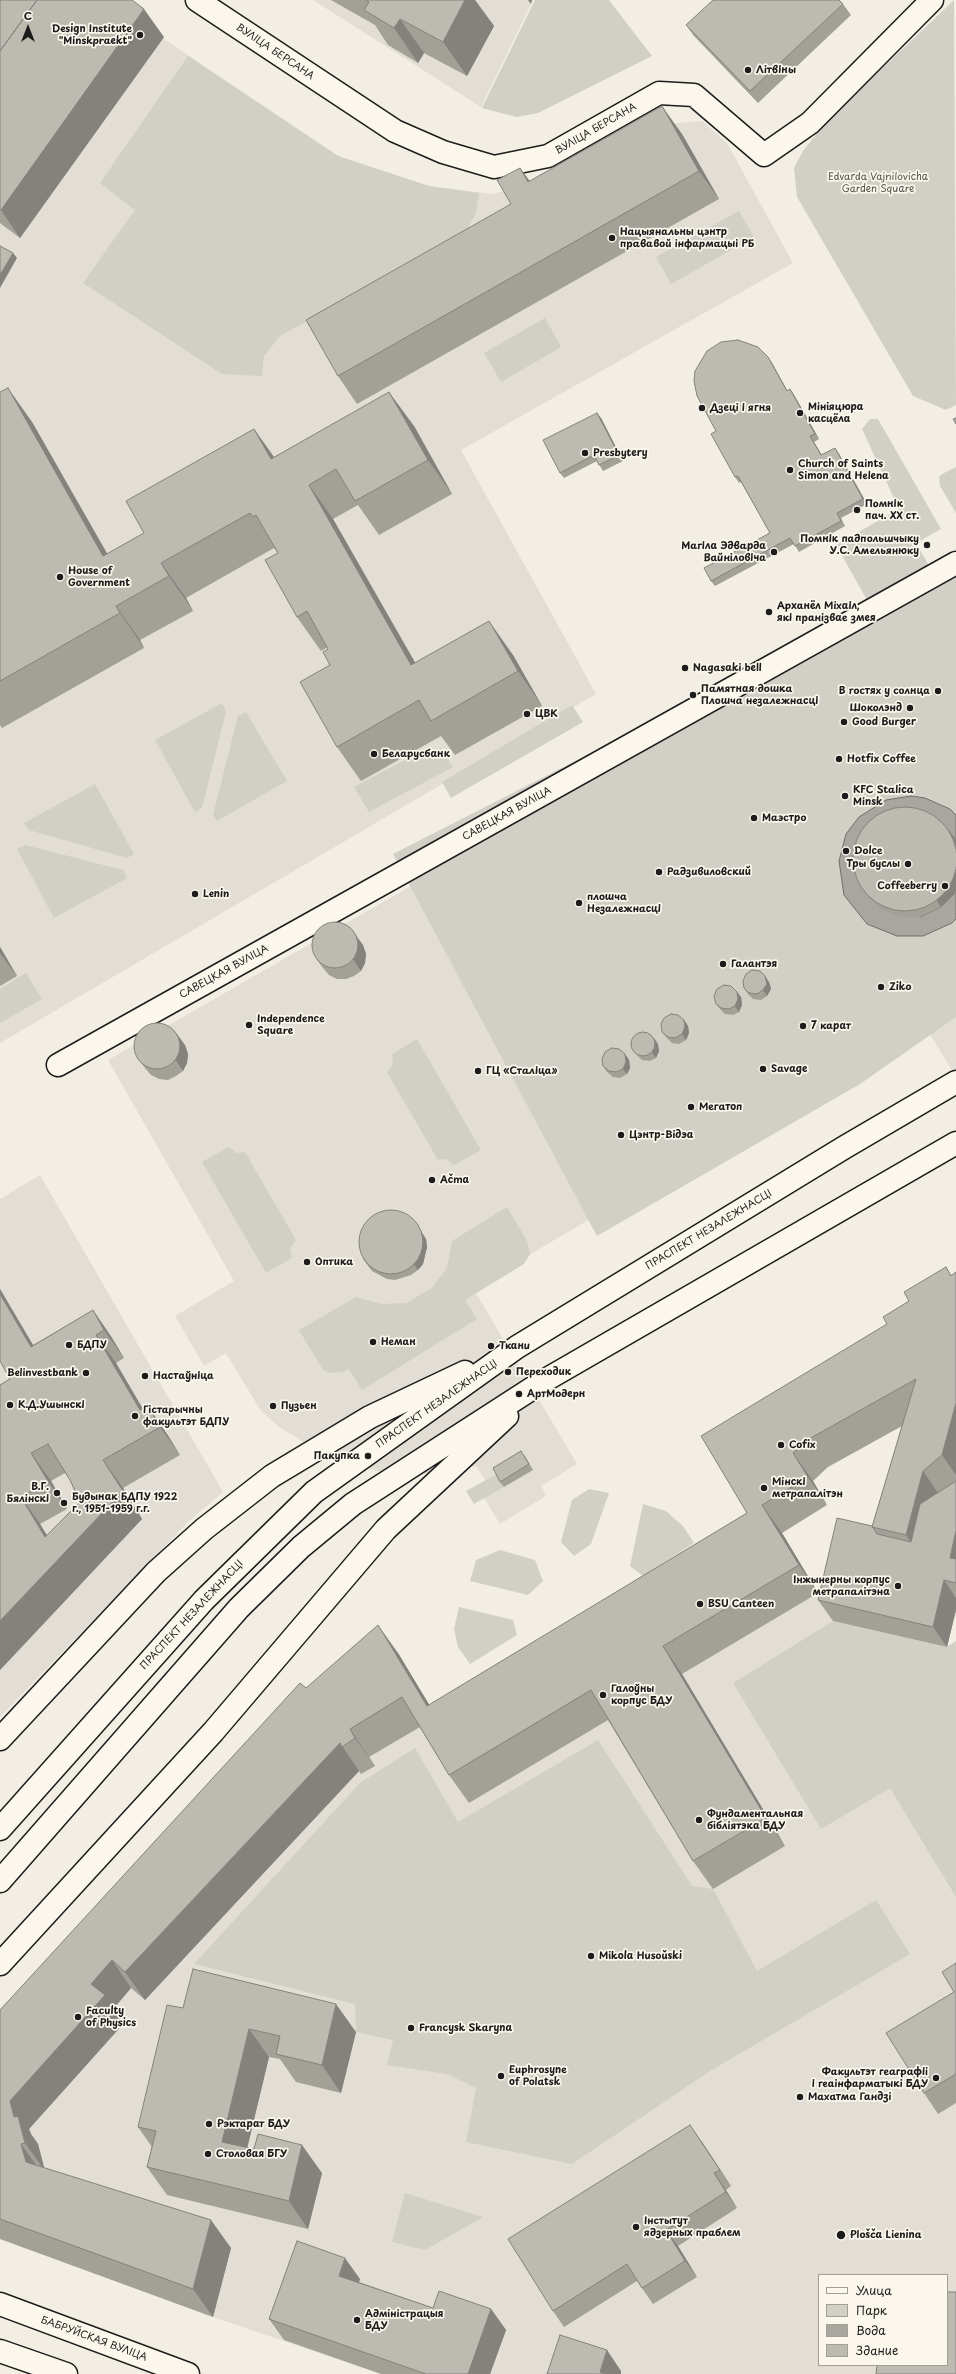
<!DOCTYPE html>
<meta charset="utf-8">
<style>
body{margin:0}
#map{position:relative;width:956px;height:2374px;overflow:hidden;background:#f2eee4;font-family:"Playpen Sans",sans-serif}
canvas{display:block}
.legend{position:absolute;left:818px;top:2274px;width:130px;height:92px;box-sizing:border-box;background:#fbf7ec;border:1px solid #a29f99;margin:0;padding:5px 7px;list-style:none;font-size:12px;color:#1c1c1c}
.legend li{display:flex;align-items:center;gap:8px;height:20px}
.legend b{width:20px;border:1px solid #a29f99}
.north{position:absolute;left:8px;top:8px;width:40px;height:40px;-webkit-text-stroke:3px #fbf7ec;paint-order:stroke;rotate:0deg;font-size:11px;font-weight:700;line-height:16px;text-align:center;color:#1c1c1c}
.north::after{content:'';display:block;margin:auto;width:14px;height:18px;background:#1c1c1c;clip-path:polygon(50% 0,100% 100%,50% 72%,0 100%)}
</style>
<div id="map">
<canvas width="956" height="2374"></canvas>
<ul class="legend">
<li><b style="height:5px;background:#fbf7ec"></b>Улица</li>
<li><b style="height:11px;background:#d2cfc6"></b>Парк</li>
<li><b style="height:11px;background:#a9a6a0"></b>Вода</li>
<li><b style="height:11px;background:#bdbab1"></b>Здание</li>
</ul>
<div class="north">С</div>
</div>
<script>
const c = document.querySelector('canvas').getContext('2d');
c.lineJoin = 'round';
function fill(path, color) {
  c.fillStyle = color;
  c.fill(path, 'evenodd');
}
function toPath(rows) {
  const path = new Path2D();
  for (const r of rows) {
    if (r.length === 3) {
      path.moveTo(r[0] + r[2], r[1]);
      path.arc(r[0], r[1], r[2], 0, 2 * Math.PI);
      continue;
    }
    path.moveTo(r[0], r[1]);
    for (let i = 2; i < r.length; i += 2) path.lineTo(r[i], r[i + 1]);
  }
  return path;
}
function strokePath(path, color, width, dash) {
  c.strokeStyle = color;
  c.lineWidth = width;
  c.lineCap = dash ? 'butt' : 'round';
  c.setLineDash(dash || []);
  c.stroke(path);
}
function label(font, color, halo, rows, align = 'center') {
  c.font = font + ' "Playpen Sans",sans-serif';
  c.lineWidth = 3.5;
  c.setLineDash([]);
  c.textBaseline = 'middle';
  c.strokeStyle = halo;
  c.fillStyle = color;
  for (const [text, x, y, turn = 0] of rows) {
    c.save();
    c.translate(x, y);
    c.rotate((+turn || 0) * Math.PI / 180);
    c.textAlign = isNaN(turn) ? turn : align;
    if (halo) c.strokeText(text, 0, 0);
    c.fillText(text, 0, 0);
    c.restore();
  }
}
fill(toPath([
 [0,0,106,0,338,156,429,186,493,194,568,175,665,124,702,121,727,143,793,263,461,450,596,694,0,1043],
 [313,0,533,0,481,107],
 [956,614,956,1077,915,1010,702,1153,473,1288,577,1464,541,1486,546,1496,500,1524,484,1498,493,1492,476,1466,438,1474,381,1472,323,1454,278,1426,261,1411,226,1353,204,1366,175,1316,234,1281,108,1060,580,789],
 [40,1175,223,1492,189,1521,0,1717,0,1199],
 [782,1533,833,1621,947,1647,956,1641,956,2374,381,2374,213,2317,0,2239,0,2060,398,1653,446,1734],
 [819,2275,947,2275,947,2365,819,2365]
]), '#e2ded5');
fill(toPath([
 [535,0,609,0,652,56,538,113,517,117,482,108],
 [954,0,956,405,946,410,913,396,797,197,794,168,803,151,826,122],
 [188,56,338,156,429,186,479,193,476,213,465,234,280,336,264,356,262,376,222,374,83,283,135,210,100,183],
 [739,211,754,237,671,284,656,257],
 [545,318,561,347,501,382,484,353],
 [870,419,878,419,941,529,916,543,931,569,956,555,956,1017,860,1084,597,1236,393,854,632,732,918,575,867,600,836,545,899,509,862,429],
 [956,467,956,513,940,486,939,477,942,474],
 [222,703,226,711,202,808,195,812,155,740],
 [572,705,583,722,451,798,442,782],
 [246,712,287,781,217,821,213,815,238,716],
 [441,748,453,767,369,812,354,787,420,752,425,759],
 [95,784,134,854,127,858,29,830,24,823],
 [25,845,123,870,127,878,54,918,17,849],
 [26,973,42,999,0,1023,0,989],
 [417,1039,481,1150,454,1165,446,1159,438,1160,387,1072,393,1064,392,1054],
 [229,1147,236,1153,245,1152,296,1240,290,1248,292,1258,266,1273,202,1162],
 [507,1207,527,1241,530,1254,524,1264,465,1300,477,1319,362,1390,349,1369,343,1372,332,1373,323,1370,299,1330,356,1297,382,1304,406,1303,432,1288,447,1268,452,1241],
 [497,1474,504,1487,474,1504,466,1491],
 [589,1489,609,1493,591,1544,574,1556,561,1542,572,1500],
 [643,1504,666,1511,683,1526,694,1543,643,1576,630,1566],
 [500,1550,535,1560,543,1581,528,1595,470,1581,476,1560],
 [459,1607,513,1620,517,1635,470,1664,458,1647,454,1629],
 [833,1621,947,1647,956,1641,956,1897,890,1788,821,1829,733,1683],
 [598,1740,692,1886,713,1889,757,1971,876,1900,910,1954,710,2071,572,2164,466,2142,476,2088,447,2074,387,2065,393,2040,356,2032,355,2004,194,1964,360,1783,415,1748,458,1822],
 [405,2193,483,2217,425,2250,392,2242]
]), '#d2cfc6');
const water = toPath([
 [911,796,925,798,950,809,956,815,956,843,953,836,939,822,920,917,941,907,954,894,956,887,956,919,952,923,923,936,897,936,867,924,844,895,839,861,846,834,859,817,886,800,911,796]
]);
fill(water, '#a9a6a0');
strokePath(water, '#716f6b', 1);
const street = toPath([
 [197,0,395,131,443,152,494,167,548,156,659,93,694,95,764,155,810,123,932,0],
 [58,1065,956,563]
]);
const primary = toPath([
 [0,1739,156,1572,204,1529,272,1476,370,1417,465,1372],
 [0,1829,204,1600,314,1492,517,1347,845,1147,956,1082],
 [0,1881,239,1608,301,1547,353,1504,542,1382,956,1143],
 [0,1964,213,1732,386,1529,507,1416],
 [0,2304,188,2374],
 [0,2351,66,2374]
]);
strokePath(street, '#1c1c1c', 25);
strokePath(primary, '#1c1c1c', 25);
strokePath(street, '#fbf7ec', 22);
strokePath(primary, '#fbf7ec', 22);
fill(toPath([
 [0,0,164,37,20,238,0,223],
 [331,0,475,0,494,26,467,76,424,53,418,63,388,45,375,25],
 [843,4,851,15,758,103,694,36,686,25],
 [682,134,719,199,357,404,338,376,511,204,520,168,530,181],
 [768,357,772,363,787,391,790,389,794,395,819,439,814,442,822,455,835,448,839,454,867,504,841,518,845,526,799,552,794,544,715,586,711,581,770,533,741,482,739,483,735,477,716,431],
 [0,392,32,422,107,554,144,533,254,429,274,457,414,426,452,494,379,535,358,505,333,519,415,663,513,655,542,706,455,755,441,736,361,781,337,747,328,649,328,647,321,651,297,617,278,553,274,548,186,598,193,611,140,640,144,648,2,728,0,725],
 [597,413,601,418,623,461,603,471,597,461,564,478,560,473],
 [949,830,953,836,956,843,956,887,954,894,941,907,920,917,900,917,878,907,857,881],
 [363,945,366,954,365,963,361,971,354,976,346,979,337,979,329,975,323,968,315,957],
 [0,947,17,976,0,986],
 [769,982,771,989,767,996,761,1000,753,999,748,994,744,988],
 [737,992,741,997,742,1005,739,1012,733,1015,725,1014,720,1009,716,1004],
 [684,1020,688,1026,689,1033,686,1040,679,1044,672,1043,666,1037,662,1032],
 [658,1044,659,1051,656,1058,650,1061,642,1060,637,1055,633,1049],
 [185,1045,188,1054,187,1063,183,1071,176,1076,168,1080,159,1079,151,1075,145,1068,137,1057],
 [625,1054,629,1060,630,1068,627,1074,620,1078,613,1077,607,1072,603,1066],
 [417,1225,426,1239,427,1247,423,1264,418,1270,411,1275,395,1280,387,1279,372,1271,363,1259],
 [946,1267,951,1275,956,1272,956,1610,947,1647,833,1621,818,1600,872,1526,902,1426,828,1467,813,1481,827,1505,782,1533,818,1593,682,1674,785,1846,713,1889,693,1861,608,1720,469,1803,449,1775,420,1727,369,1757,375,1766,361,1774,359,1771,145,2000,131,1988,114,2008,124,2023,29,2129,31,2134,38,2144,44,2168,231,2248,213,2317,0,2239,0,2010,306,1688,398,1653,429,1705,747,1513,887,1324,909,1301],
 [0,1289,33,1345,93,1310,112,1338,124,1358,116,1363,143,1409,167,1434,180,1455,123,1488,142,1519,0,1670,0,1385,10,1379],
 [65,1473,70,1480,80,1502,47,1535,40,1524,67,1509,51,1481],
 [525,1456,533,1470,504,1487,500,1482],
 [956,1963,956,2103,938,2114,924,2093,954,1992],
 [183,2008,356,2032,341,2093,296,2082,280,2059,269,2057,247,2148,322,2173,308,2229,167,2195,147,2167,152,2147,138,2127],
 [702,2142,731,2186,726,2190,737,2208,678,2246,697,2277,653,2304,637,2281,564,2327,553,2311],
 [360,2279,359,2282,433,2308,491,2309,506,2330,490,2374,381,2374,284,2340,269,2319]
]), '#a3a098');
fill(toPath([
 [465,0,475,0,494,26,467,76,443,42],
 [528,0,532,0,531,4],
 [144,9,164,37,20,238,1,210],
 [400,19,424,53,418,63,394,28],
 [662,106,682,134,719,199,699,171],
 [520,168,539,195,528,182],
 [13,253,17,258,0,288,0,275],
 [768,357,772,363,791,397,787,391],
 [8,388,32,422,128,590,103,556],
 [790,389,794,395,819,439,815,434],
 [389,392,414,426,452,494,428,460],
 [597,413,601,418,623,461,619,455],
 [254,429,278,463,271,459],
 [810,436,814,442,825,461,821,455],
 [835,448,839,454,867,504,863,499],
 [309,485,333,519,436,699,411,665],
 [161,563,186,598,193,611,169,576],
 [116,606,140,640,144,648,120,613],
 [489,621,513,655,542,706,518,671],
 [949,830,953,836,956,843,956,847],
 [956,871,956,887,954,894,941,907,937,901],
 [355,934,363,945,366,954,365,963,361,971,353,959],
 [0,947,17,976,0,953],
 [765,976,769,982,771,989,767,996,763,990],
 [737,992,741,997,742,1005,739,1012,735,1006],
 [684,1020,688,1026,689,1033,686,1040,682,1034],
 [177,1034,185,1045,188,1054,187,1063,183,1071,175,1059],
 [654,1038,658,1044,659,1051,656,1058,652,1052],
 [625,1054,629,1060,630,1068,627,1074,623,1069],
 [413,1219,426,1239,427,1247,423,1264,418,1270,414,1264],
 [0,1289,50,1374,31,1347,0,1294],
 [93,1310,112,1338,124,1358,104,1330],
 [96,1335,116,1363,155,1430,140,1410],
 [956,1403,956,1475,942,1455],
 [148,1406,167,1434,180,1455,160,1427],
 [31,1453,51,1481,67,1509,48,1481],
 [793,1453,813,1481,827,1505,808,1477],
 [103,1460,123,1488,142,1519,0,1670,0,1621,45,1537,21,1497,40,1524,60,1558],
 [923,1471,942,1499,926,1563,906,1535],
 [762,1505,782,1533,818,1593,799,1565],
 [956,1530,956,1566,950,1558],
 [944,1580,956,1598,956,1610,947,1647,933,1627],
 [378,1625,398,1653,447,1734,427,1706],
 [663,1646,682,1674,785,1846,766,1818],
 [350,1729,369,1757,375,1766,355,1738],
 [340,1743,359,1771,145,2000,125,1972],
 [112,1960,131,1988,114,2008,124,2023,29,2129,31,2134,38,2144,45,2171,25,2143,14,2117,10,2101,91,1984],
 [336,2004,356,2032,341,2093,322,2065],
 [249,2029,269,2057,242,2170,222,2142],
 [690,2125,702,2142,731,2186,720,2170],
 [21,2144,41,2172,26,2162],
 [302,2145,322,2173,308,2229,289,2201],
 [714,2173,726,2190,737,2208,726,2192],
 [211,2220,231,2248,213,2317,193,2289],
 [666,2230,678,2246,697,2277,685,2261],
 [345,2258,360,2279,354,2296,339,2276],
 [491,2309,506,2330,490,2374,468,2374],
 [607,2350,621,2371,621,2374,601,2374,600,2372]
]), '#84827c');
const building = toPath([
 [0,0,37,0,0,51,0,0],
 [37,0,132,0,144,9,1,210,0,209,0,51,37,0],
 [366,0,465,0,443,42,400,19,394,28,364,10,369,2,366,0],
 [713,0,839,0,843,4,750,91,686,25,713,0],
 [662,106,699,171,338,376,306,320,511,204,497,180,520,168,528,182,662,106],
 [0,246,13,253,0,275,0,246],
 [738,340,758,347,768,357,787,391,790,389,815,434,810,436,821,455,835,448,863,499,837,513,841,521,795,546,790,538,711,581,704,568,770,533,738,476,735,477,711,434,716,431,697,396,694,381,695,371,707,351,721,342,738,340],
 [8,388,103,556,144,533,126,501,254,429,271,459,389,392,428,460,355,501,336,469,309,485,411,665,489,621,518,671,431,721,419,700,337,747,300,682,330,665,323,652,328,649,307,611,297,617,265,560,278,553,256,515,253,517,250,513,161,563,169,576,116,606,120,613,0,681,0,392,8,388],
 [597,413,619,455,599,465,594,455,560,473,543,440,597,413],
 [956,418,956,424,953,419,956,418],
 [905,859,52],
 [335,945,23],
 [752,970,760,971,765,976,767,984,763,990,757,994,749,993,744,988,743,981,746,974,752,970],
 [724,985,731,986,737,992,738,999,735,1006,729,1009,721,1008,716,1004,714,996,717,989,724,985],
 [671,1014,678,1015,684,1020,685,1027,682,1034,675,1038,668,1037,662,1032,661,1024,664,1018,671,1014],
 [157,1046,23],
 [643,1044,12],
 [612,1048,619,1049,625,1054,626,1062,623,1069,616,1072,609,1071,603,1066,602,1059,605,1052,612,1048],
 [391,1242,32],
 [946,1267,951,1276,956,1272,956,1403,942,1455,923,1471,906,1535,872,1527,916,1379,809,1439,793,1453,808,1477,762,1505,799,1565,663,1646,766,1818,693,1861,591,1690,449,1775,402,1697,350,1729,355,1738,342,1747,340,1743,125,1972,112,1960,91,1984,105,1995,10,2101,14,2117,18,2116,25,2143,21,2144,26,2162,211,2220,193,2289,0,2219,0,2010,300,1683,306,1688,378,1625,427,1706,747,1513,701,1436,887,1324,883,1317,909,1301,904,1292,946,1267],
 [0,1294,31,1347,93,1310,104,1330,96,1335,140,1410,148,1406,160,1427,103,1460,123,1491,0,1621,0,1385,10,1379,0,1361,0,1294],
 [48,1444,70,1480,80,1502,45,1537,21,1497,48,1481,31,1453,48,1444],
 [521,1451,529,1464,500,1482,493,1468,521,1451],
 [956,1481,956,1530,950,1558,956,1559,956,1583,944,1580,933,1627,818,1600,837,1518,872,1526,877,1534,911,1542,920,1504,956,1481],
 [956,1963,956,2074,924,2093,886,2033,954,1992,942,1972,956,1963],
 [193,1969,336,2004,322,2065,276,2054,280,2036,249,2029,222,2142,254,2149,258,2134,302,2145,289,2201,147,2167,156,2131,138,2127,167,2005,183,2008,193,1969],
 [690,2125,720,2170,714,2173,726,2192,666,2230,685,2261,642,2288,627,2264,553,2311,508,2239,690,2125],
 [297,2241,345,2258,339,2276,433,2308,439,2291,491,2309,468,2374,426,2374,269,2319,297,2241],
 [947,2292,956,2292,956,2374,876,2374,877,2365,947,2365,947,2292],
 [560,2335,607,2350,600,2372,605,2374,547,2374,560,2335]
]);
fill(building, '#bdbab1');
strokePath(building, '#84827c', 1);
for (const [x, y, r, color] of [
 [140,35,4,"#1c1c1c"],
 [748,70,4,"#1c1c1c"],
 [612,238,4,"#1c1c1c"],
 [702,408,4,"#1c1c1c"],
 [800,413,4,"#1c1c1c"],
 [585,453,4,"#1c1c1c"],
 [790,470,4,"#1c1c1c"],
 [857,510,4,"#1c1c1c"],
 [927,545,4,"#1c1c1c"],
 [774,552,4,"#1c1c1c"],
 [60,577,4,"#1c1c1c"],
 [769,612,4,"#1c1c1c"],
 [685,668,4,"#1c1c1c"],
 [938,691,4,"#1c1c1c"],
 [693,695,4,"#1c1c1c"],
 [910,708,4,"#1c1c1c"],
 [527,714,4,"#1c1c1c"],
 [844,722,4,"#1c1c1c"],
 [374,754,4,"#1c1c1c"],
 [839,759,4,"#1c1c1c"],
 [845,796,4,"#1c1c1c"],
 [754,818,4,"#1c1c1c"],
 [846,851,4,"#1c1c1c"],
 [908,864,4,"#1c1c1c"],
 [659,872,4,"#1c1c1c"],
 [945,886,4,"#1c1c1c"],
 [195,894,4,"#1c1c1c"],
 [579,903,4,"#1c1c1c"],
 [723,964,4,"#1c1c1c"],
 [881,987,4,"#1c1c1c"],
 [249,1025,4,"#1c1c1c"],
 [803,1026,4,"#1c1c1c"],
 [763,1069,4,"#1c1c1c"],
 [478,1071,4,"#1c1c1c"],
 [691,1107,4,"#1c1c1c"],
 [621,1135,4,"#1c1c1c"],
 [432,1180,4,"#1c1c1c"],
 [307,1262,4,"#1c1c1c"],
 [373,1342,4,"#1c1c1c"],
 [69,1345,4,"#1c1c1c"],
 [491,1346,4,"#1c1c1c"],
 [508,1372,4,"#1c1c1c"],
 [86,1373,4,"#1c1c1c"],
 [145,1376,4,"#1c1c1c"],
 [519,1394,4,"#1c1c1c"],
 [10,1405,4,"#1c1c1c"],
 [273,1406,4,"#1c1c1c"],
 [135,1416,4,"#1c1c1c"],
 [781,1445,4,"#1c1c1c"],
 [368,1456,4,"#1c1c1c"],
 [764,1488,4,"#1c1c1c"],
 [57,1493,4,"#1c1c1c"],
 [64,1503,4,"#1c1c1c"],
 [898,1586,4,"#1c1c1c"],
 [700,1604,4,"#1c1c1c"],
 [603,1695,4,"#1c1c1c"],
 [699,1820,4,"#1c1c1c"],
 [591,1956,4,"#1c1c1c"],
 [78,2017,4,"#1c1c1c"],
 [411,2028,4,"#1c1c1c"],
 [501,2076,4,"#1c1c1c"],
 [936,2078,4,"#1c1c1c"],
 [800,2097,4,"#1c1c1c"],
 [209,2124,4,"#1c1c1c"],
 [208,2154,4,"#1c1c1c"],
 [636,2227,4,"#1c1c1c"],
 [841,2235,5,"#1c1c1c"],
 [357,2320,4,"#1c1c1c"]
]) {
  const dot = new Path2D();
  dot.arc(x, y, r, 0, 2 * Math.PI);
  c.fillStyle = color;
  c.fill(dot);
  strokePath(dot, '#fbf7ec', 1.5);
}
label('bold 10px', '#1c1c1c', '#fbf7ec', [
 ["Design Institute",132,29,"right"],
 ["\"Minskpraekt\"",132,41,"right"],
 ["Літвіны",756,70],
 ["Нацыянальны цэнтр",620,232],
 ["прававой інфармацыі РБ",620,244],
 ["Мініяцюра",808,407],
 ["касцёла",808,419],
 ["Дзеці і ягня",710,408],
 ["Presbytery",593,453],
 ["Church of Saints",798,464],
 ["Simon and Helena",798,476],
 ["Помнік",865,504],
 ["пач. XX ст.",865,516],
 ["Помнік падпольшчыку",919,539,"right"],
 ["У.С. Амельянюку",919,551,"right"],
 ["Магіла Эдварда",766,546,"right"],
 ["Вайніловіча",766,558,"right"],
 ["House of",68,571],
 ["Government",68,583],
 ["Арханёл Міхаіл,",777,606],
 ["які пранізвае змея",777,618],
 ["Nagasaki bell",693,668],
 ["Памятная дошка",701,689],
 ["Плошча незалежнасці",701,701],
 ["В гостях у солнца",930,691,"right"],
 ["Шоколэнд",902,708,"right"],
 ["ЦВК",535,714],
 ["Good Burger",852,722],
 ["Беларусбанк",382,754],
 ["Hotfix Coffee",847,759],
 ["KFC Stalica",853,790],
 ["Minsk",853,802],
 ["Маэстро",762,818],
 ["Dolce",854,851],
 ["Тры буслы",900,864,"right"],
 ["Радзивиловский",667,872],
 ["Coffeeberry",937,886,"right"],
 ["Lenin",203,894],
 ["плошча",587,897],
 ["Незалежнасці",587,909],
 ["Галантэя",731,964],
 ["Ziko",889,987],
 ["Independence",257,1019],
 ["Square",257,1031],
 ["7 карат",811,1026],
 ["Savage",771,1069],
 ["ГЦ «Сталіца»",486,1071],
 ["Мегатоп",699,1107],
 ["Цэнтр-Відэа",629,1135],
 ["Ačma",440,1180],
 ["Оптика",315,1262],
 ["Неман",381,1342],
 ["БДПУ",77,1345],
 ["Ткани",499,1346],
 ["Переходик",516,1372],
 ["Belinvestbank",78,1373,"right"],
 ["Настаўніца",153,1376],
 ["АртМодерн",527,1394],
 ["К.Д.Ушынскі",18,1405],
 ["Пузьен",281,1406],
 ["Гістарычны",143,1410],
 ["факультэт БДПУ",143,1422],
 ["Cofix",789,1445],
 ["Пакупка",360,1456,"right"],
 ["Мінскі",772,1482],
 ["метрапалітэн",772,1494],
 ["В.Г.",49,1487,"right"],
 ["Бялінскі",49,1499,"right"],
 ["Будынак БДПУ 1922",72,1497],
 ["г., 1951-1959 г.г.",72,1509],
 ["Інжынерны корпус",890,1580,"right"],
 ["метрапалітэна",890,1592,"right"],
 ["BSU Canteen",708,1604],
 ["Галоўны",611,1689],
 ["корпус БДУ",611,1701],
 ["Фундаментальная",707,1814],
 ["бібліятэка БДУ",707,1826],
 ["Mikola Husoŭski",599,1956],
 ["Faculty",86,2011],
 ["of Physics",86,2023],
 ["Francysk Skaryna",419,2028],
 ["Euphrosyne",509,2070],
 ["of Polatsk",509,2082],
 ["Факультэт геаграфіі",928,2072,"right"],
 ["і геаінфарматыкі БДУ",928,2084,"right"],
 ["Махатма Гандзі",808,2097],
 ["Рэктарат БДУ",217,2124],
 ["Столовая БГУ",216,2154],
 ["Інстытут",644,2221],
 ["ядзерных праблем",644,2233],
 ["Plošča Lienina",850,2235],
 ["Адміністрацыя",365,2314],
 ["БДУ",365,2326]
], 'left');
label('10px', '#1c1c1c', '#fbf7ec', [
 ["ВУЛІЦА БЕРСАНА",275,52,34],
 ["ВУЛІЦА БЕРСАНА",596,129,-30],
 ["САВЕЦКАЯ ВУЛІЦА",507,814,-29],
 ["САВЕЦКАЯ ВУЛІЦА",224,972,-29],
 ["ПРАСПЕКТ НЕЗАЛЕЖНАСЦІ",709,1230,-31],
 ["ПРАСПЕКТ НЕЗАЛЕЖНАСЦІ",437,1404,-35],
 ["ПРАСПЕКТ НЕЗАЛЕЖНАСЦІ",192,1615,-47],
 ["БАБРУЙСКАЯ ВУЛІЦА",94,2339,20]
]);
label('10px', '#53524f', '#fbf7ec', [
 ["Edvarda Vajnilovicha",878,177],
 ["Garden Square",878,189]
]);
</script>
